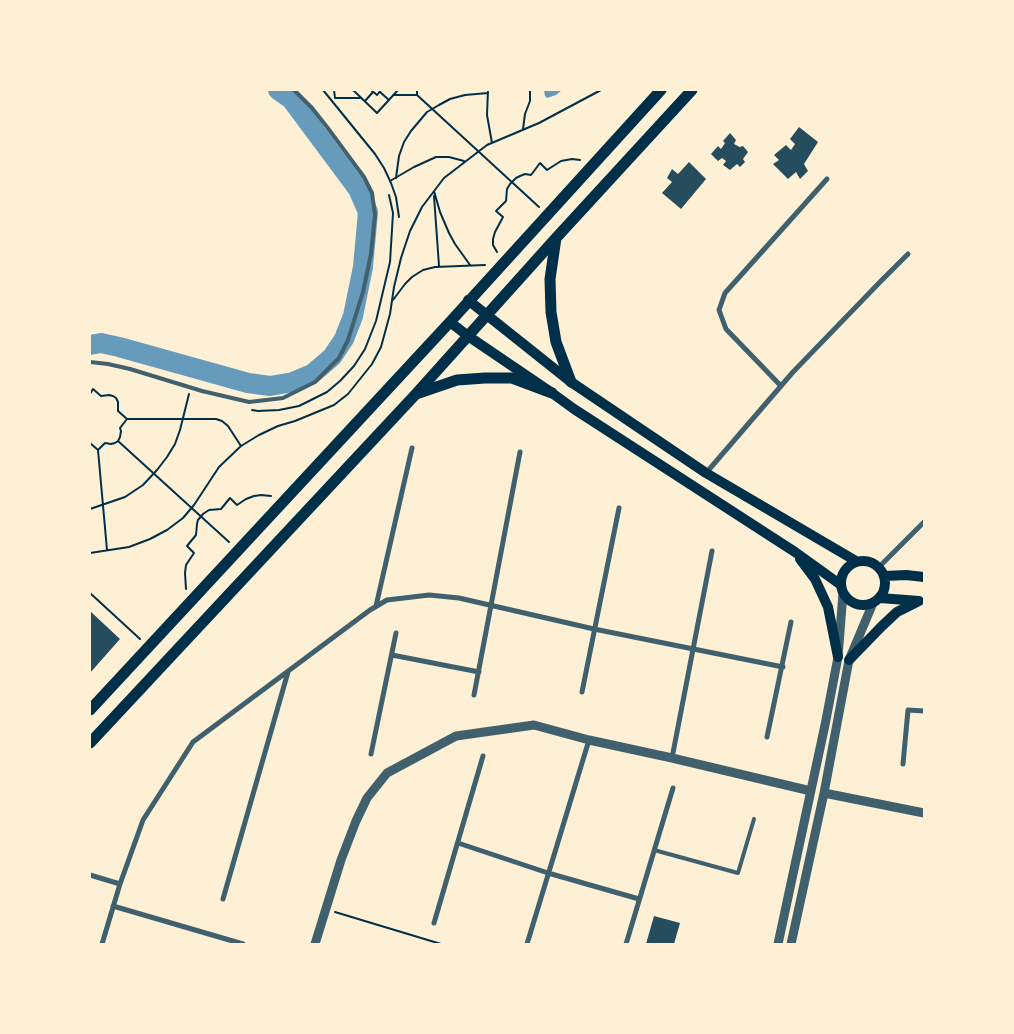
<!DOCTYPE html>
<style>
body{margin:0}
#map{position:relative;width:1014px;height:1034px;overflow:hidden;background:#fdf0d5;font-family:"Fira Sans",sans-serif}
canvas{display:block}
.frame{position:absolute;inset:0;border:91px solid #fdf0d5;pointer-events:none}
</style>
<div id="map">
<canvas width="1014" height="1034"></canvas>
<div class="frame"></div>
</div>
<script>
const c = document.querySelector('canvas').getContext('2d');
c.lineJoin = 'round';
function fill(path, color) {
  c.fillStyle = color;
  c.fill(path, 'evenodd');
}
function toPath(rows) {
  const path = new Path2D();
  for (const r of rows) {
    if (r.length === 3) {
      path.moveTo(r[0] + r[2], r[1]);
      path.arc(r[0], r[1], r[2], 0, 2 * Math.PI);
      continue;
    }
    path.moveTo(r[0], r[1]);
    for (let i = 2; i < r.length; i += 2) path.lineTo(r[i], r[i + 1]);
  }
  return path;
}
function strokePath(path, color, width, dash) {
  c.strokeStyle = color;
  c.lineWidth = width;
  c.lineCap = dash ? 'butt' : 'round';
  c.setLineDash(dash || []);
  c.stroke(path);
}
fill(toPath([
 [544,90,562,90,556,95,547,98,545,96]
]), '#669bbc');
strokePath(toPath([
 [90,345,101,343,119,347,248,383,270,386,293,382,312,374,332,357,344,339,353,316,363,267,368,212,358,189,291,99,278,90]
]), '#669bbc', 20);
fill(toPath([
 [799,127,818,142,804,164,808,171,800,179,796,172,788,179,773,164,779,160,774,155,786,145,791,150,795,144,790,139],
 [730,133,736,140,734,144,740,147,743,146,748,152,743,159,745,162,740,167,737,164,730,170,723,165,726,161,722,158,718,161,711,154,718,146,721,149,725,143,723,141],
 [689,162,706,179,681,209,662,193,672,182,667,178,672,169,678,174],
 [90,611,120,639,90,673],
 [654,916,680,923,674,944,646,944]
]), '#264d5e');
strokePath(toPath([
 [323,90,375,154,384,168,391,183,396,197,399,217],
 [334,90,335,98,361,98],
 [353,90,377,113,398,90],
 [371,90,377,95,381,90],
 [488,90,487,115,492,143],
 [380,92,389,100],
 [393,95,417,95,417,90],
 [417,95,539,207],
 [365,101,373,92],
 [523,129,525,114,530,101,530,90],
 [396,178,399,156,404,142,411,131,427,112,439,105,450,99,465,95,488,93],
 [390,181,414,167,436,157,449,157,464,161],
 [434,191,440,212,449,233,455,244,470,265],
 [434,196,439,266],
 [497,252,493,245,493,239,495,232,503,217,496,211,506,201,507,189,510,184,516,178,520,176,525,174,531,175,540,163,547,170,561,161,572,159,580,160],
 [393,300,405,284,412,277,423,270,435,267,485,265],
 [90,394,93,389,101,396,109,395,113,396,116,398,118,402,118,411,127,419,120,428,121,431,120,437,118,441,115,443,111,444,105,443,98,450,90,443],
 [252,410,258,411,279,410,299,406,327,392,340,381,354,366,365,349,376,321,390,262,393,213,389,195],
 [127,419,216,419,222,421,228,426,241,446],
 [118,441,229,542],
 [98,450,107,550],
 [90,509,125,497,143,485,157,470,167,457,175,444,180,430,189,394],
 [90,553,129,547,150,539,167,530,183,518,194,505,219,467,241,446,259,435,278,426,295,421,334,405,348,394,372,364,381,347,390,314,394,287,401,258,410,231,422,207,444,178,487,145,539,123,601,90],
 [186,589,185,573,186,565,194,553,187,546,196,535,197,524,198,520,203,514,209,510,221,509,230,498,237,505,246,499,254,496,261,495,271,496],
 [90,593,140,639],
 [335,912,441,944]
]), '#003049', 2);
strokePath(toPath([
 [90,362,108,364,130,369,202,391,249,402,283,398,315,382,339,358,348,340,363,292,371,254,375,215,372,193,364,177,327,127,312,108,294,90],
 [654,850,738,873,754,819]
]), '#3f606c', 4);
strokePath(toPath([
 [781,386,726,329,719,310,725,293,827,179],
 [706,473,793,372,880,282,908,254],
 [879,567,924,522],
 [376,606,412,448],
 [392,655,479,672],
 [582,692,619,508],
 [474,695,520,452],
 [767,737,791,622],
 [371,754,396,633],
 [672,758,712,551],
 [903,764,908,710,924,711],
 [458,843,548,873,639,899],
 [90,875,120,884],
 [223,899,288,672],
 [113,906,243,944],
 [434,923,483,756],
 [102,944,120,884,143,820,193,742,370,610,387,600,429,595,459,598,594,629,783,667],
 [527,944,589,740],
 [626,944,673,788]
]), '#3f606c', 5);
strokePath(toPath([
 [824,793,924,813],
 [315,944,341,860,356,821,367,798,387,773,456,736,534,725,589,740,672,758,811,791],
 [778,944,825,725,838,657,843,593],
 [791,944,824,793,849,660,873,603]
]), '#3f606c', 9);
strokePath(toPath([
 [468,300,571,382,706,473,856,561],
 [450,322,468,336,552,393,574,409,795,552,841,585],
 [800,559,815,579,828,607,838,657],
 [863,583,22],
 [885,576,906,575,924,577],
 [880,598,919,601],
 [849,660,882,626,897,612,919,601]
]), '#003049', 10);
strokePath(toPath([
 [556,238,550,279,551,312,556,342,571,382],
 [416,394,457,380,485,378,512,378,552,393],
 [90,710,450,322,661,90],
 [90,743,415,395,556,238,692,90]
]), '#003049', 11);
</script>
